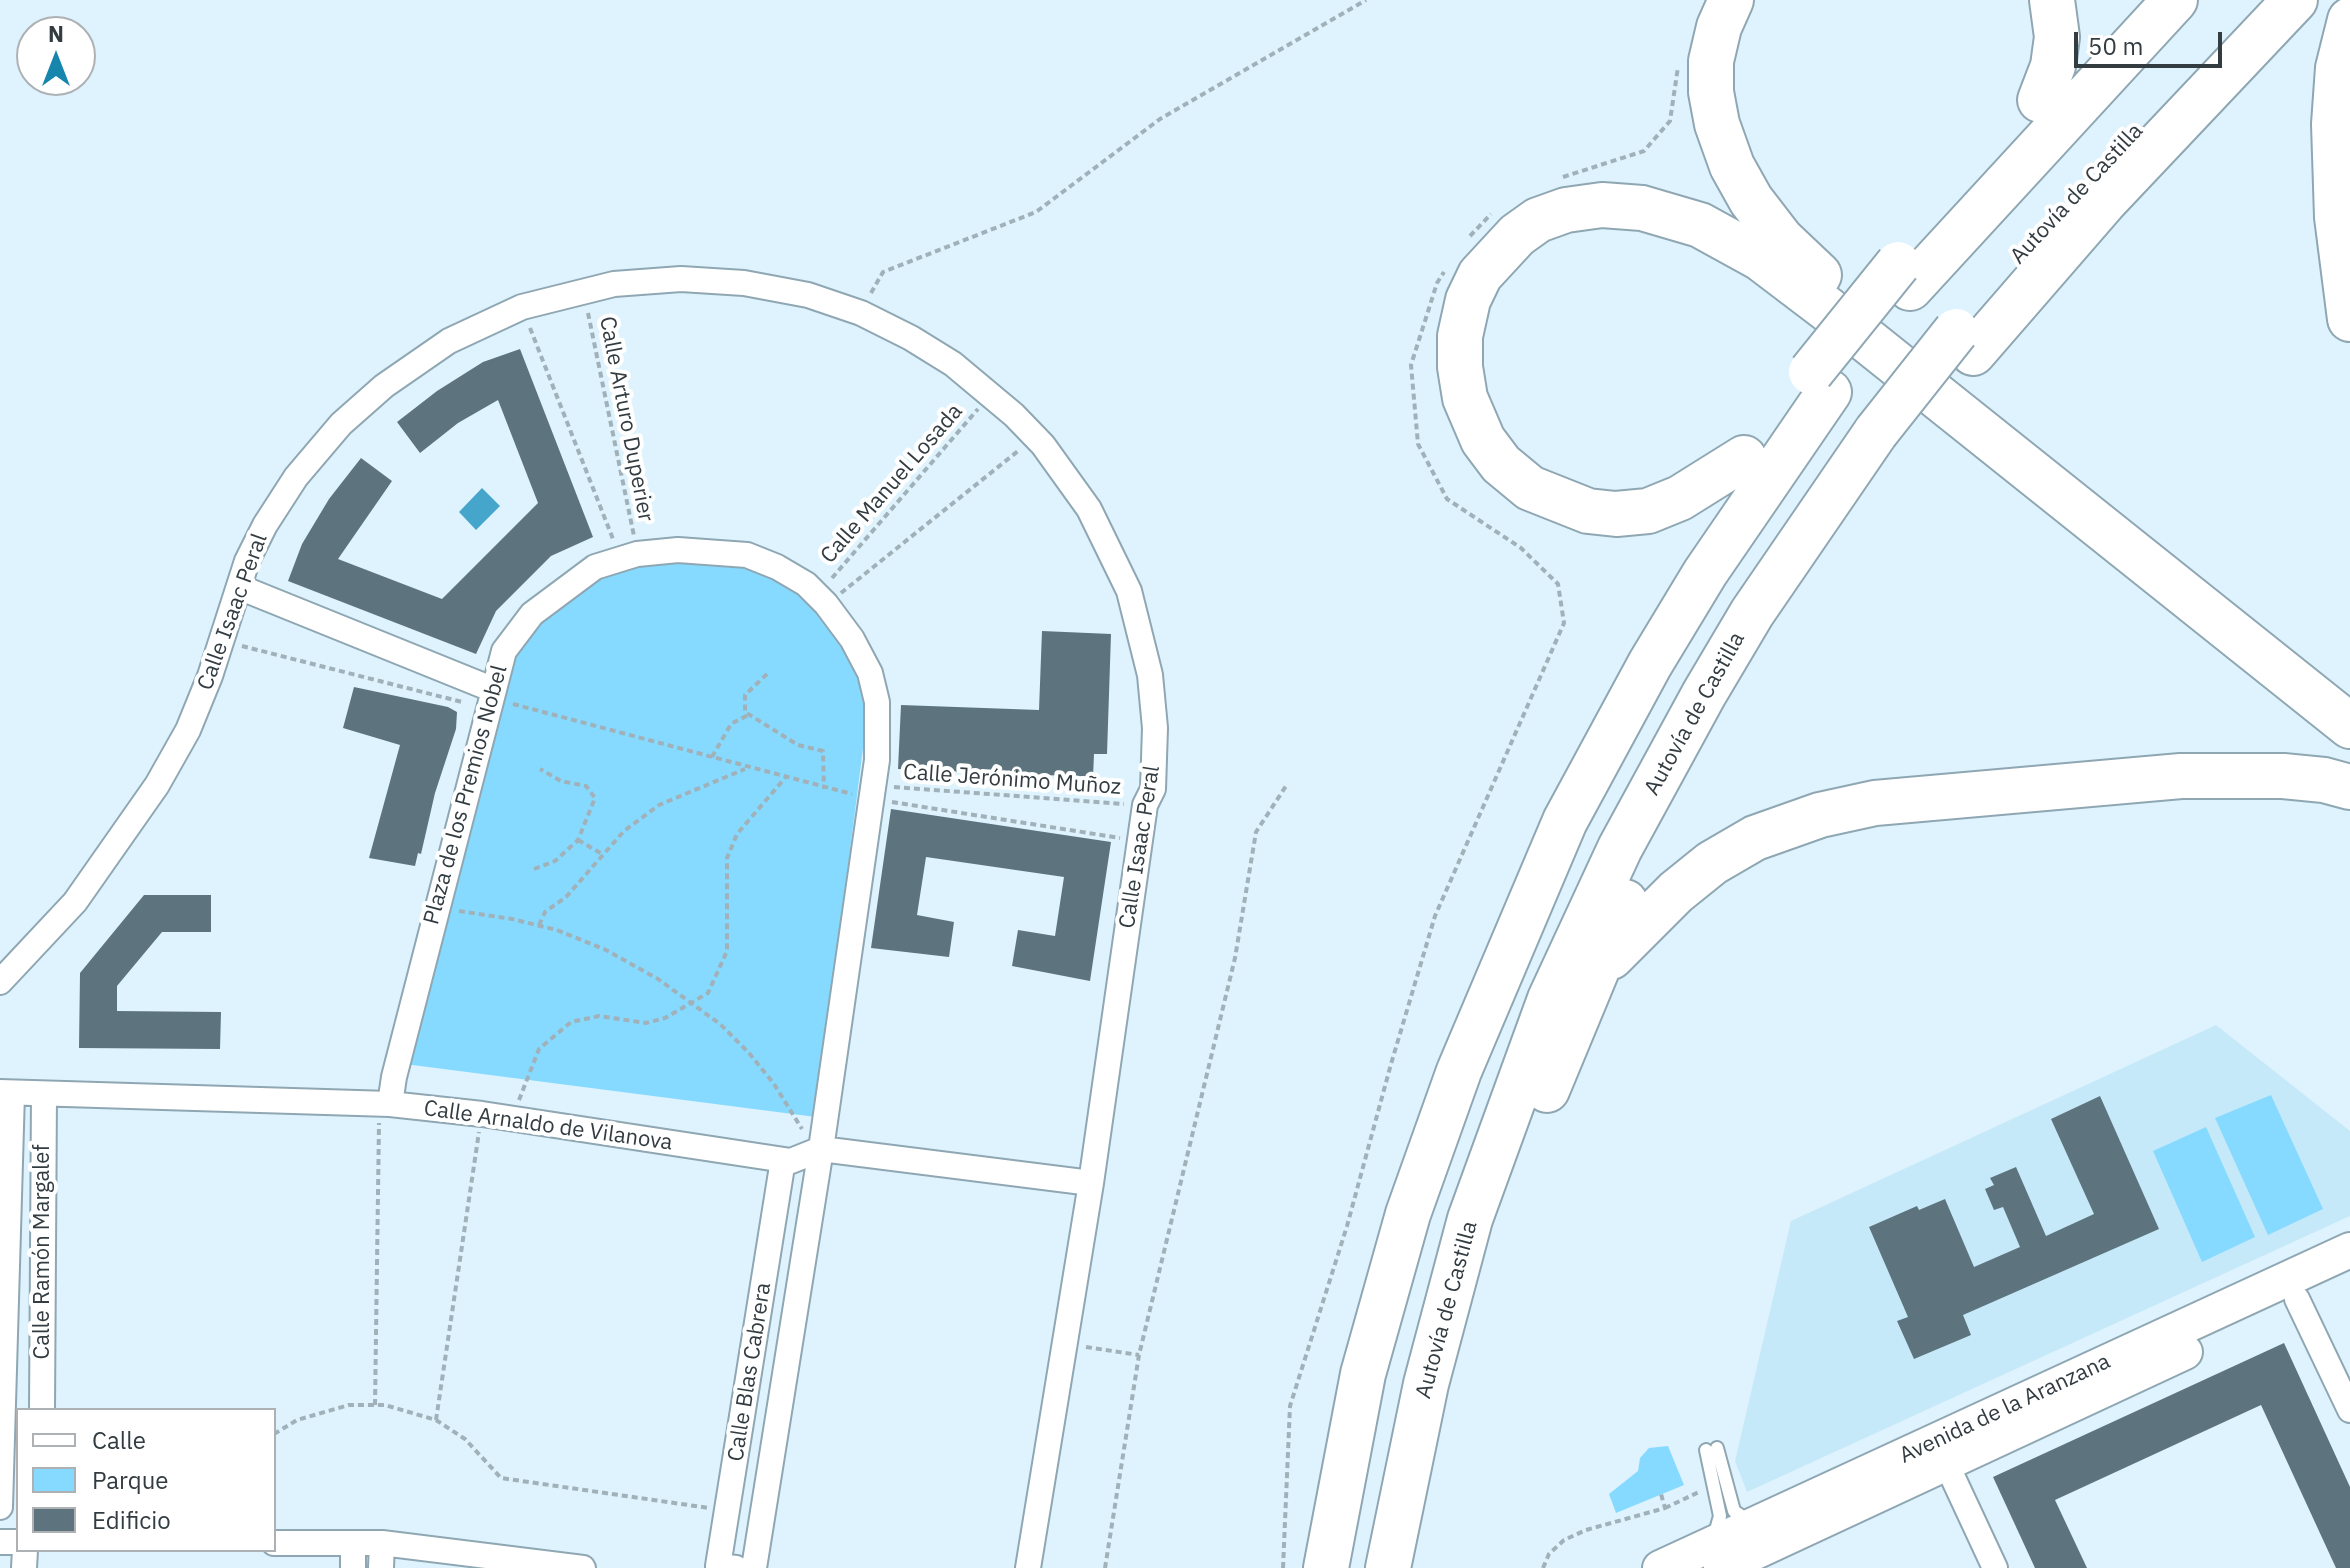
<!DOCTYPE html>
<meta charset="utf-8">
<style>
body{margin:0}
#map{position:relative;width:2350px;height:1568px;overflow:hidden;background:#def3fd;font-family:"IBM Plex Sans",sans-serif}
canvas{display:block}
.legend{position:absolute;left:16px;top:1408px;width:260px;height:144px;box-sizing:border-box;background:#fff;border:2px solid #adb1b3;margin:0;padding:10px 14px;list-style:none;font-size:24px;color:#323c41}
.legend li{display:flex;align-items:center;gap:16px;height:40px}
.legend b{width:40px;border:2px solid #adb1b3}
.north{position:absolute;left:16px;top:16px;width:80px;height:80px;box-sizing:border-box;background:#fff;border:2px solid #adb1b3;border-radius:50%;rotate:0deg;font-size:22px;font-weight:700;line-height:32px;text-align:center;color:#323c41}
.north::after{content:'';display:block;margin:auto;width:28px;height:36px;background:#1686ac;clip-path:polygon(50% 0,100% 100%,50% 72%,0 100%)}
.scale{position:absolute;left:2074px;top:32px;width:148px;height:36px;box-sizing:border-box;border:4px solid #323c41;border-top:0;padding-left:10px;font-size:24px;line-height:28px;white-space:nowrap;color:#323c41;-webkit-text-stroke:6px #fff;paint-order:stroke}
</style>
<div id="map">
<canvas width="2350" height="1568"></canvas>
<ul class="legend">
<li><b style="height:10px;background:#fff"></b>Calle</li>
<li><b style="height:22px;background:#86daff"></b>Parque</li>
<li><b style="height:22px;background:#5d747f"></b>Edificio</li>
</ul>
<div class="north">N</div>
<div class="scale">50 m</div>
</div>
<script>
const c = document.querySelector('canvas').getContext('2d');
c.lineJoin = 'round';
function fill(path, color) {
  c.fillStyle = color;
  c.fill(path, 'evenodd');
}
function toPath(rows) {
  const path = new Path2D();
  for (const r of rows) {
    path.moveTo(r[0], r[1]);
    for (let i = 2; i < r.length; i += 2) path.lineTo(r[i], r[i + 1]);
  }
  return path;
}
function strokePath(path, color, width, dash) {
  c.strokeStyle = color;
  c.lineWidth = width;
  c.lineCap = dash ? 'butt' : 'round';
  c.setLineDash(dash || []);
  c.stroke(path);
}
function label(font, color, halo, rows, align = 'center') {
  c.font = font + ' "IBM Plex Sans",sans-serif';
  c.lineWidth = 8;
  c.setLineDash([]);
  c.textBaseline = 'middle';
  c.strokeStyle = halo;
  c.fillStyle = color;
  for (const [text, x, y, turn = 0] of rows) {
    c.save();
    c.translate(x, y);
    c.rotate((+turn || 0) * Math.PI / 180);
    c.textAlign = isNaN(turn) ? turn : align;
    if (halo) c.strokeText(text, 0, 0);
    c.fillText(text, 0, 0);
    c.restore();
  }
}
fill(toPath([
 [2216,1025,2350,1131,2350,1216,1747,1492,1735,1461,1791,1221]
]), '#c6e9f9');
fill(toPath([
 [727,557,789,582,829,624,863,680,867,717,816,1117,397,1063,511,657,533,626,597,574,638,563],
 [2271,1095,2323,1209,2268,1235,2215,1118],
 [2206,1127,2255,1237,2202,1262,2153,1151],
 [1668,1446,1684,1485,1616,1513,1609,1494,1638,1471,1640,1458,1649,1448]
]), '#86daff');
fill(toPath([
 [482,488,500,506,476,530,459,512]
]), '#46a5cb');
fill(toPath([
 [520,349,593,537,551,556,496,611,476,654,288,581,302,544,329,499,361,458,392,481,338,559,442,599,538,503,498,400,458,423,420,453,397,422,437,391,483,362],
 [1042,631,1111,634,1107,754,1094,754,1093,777,898,769,901,705,1039,710],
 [354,687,448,707,457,712,456,729,435,793,421,854,418,853,415,866,369,858,400,745,343,728],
 [891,809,1111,842,1090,981,1012,966,1018,930,1055,936,1064,877,926,857,917,915,954,922,949,957,871,948],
 [144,895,211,895,211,932,162,932,117,986,117,1011,221,1012,220,1049,79,1048,80,973],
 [2100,1096,2159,1229,1963,1315,1971,1335,1914,1359,1897,1321,1908,1317,1869,1227,1917,1206,1919,1210,1945,1199,1974,1267,2020,1247,2003,1207,1994,1210,1985,1189,1994,1185,1990,1178,2016,1167,2046,1236,2094,1214,2051,1119],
 [2284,1343,2350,1487,2350,1568,2336,1568,2261,1405,2055,1500,2087,1568,2035,1568,1993,1477]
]), '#5d747f');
const lane = toPath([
 [1717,1448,1734,1511,1751,1523],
 [1706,1450,1720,1516,1714,1537]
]);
const street = toPath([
 [239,587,494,690],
 [0,982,75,902,157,785,188,730,210,676,247,561,265,525,296,477,341,424,384,386,449,341,522,307,614,284,681,279,744,283,808,295,861,313,911,338,953,364,1014,415,1043,445,1089,509,1129,591,1150,675,1155,728,1153,789,1145,805,1091,1183,1028,1568],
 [0,1092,390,1104,482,1114,791,1161,821,1149,1091,1183],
 [390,1104,394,1077,504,651,532,614,595,567,637,554,678,550,747,555,777,567,806,584,826,604,852,639,870,673,877,702,877,760,821,1149,754,1568],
 [2297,1299,2350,1410],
 [42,1410,44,1094],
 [1947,1465,1995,1568],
 [0,1507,12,1093],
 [0,1542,18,1542],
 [274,1543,382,1543,583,1568],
 [24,1568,25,1550],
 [353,1568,353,1543],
 [381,1568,382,1543],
 [736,1568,718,1566,783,1160]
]);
const secondary = toPath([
 [1660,1568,2350,1250],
 [1721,1568,2185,1352]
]);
const highway = toPath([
 [1731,0,1719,27,1711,61,1711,92,1717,124,1732,166,1751,200,1781,239,1819,275],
 [2350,20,2338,68,2334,124,2337,217,2350,319],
 [2040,100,2053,66,2057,37,2052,0],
 [1910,288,2175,0],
 [1973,353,2104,202,2295,0],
 [1744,458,1680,498,1648,511,1616,514,1588,511,1530,488,1501,464,1483,440,1465,398,1460,367,1460,336,1468,300,1480,275,1517,235,1538,220,1566,210,1602,205,1642,208,1700,225,1760,258,1839,318,2350,726],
 [1611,957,1676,892,1712,863,1755,838,1820,815,1875,803,2181,776,2283,776,2324,780,2350,787],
 [1547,1090,1625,902],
 [1326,1568,1363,1374,1408,1214,1459,1071,1565,821,1650,664,1705,573,1829,392],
 [1388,1568,1426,1384,1470,1219,1550,999,1620,848,1704,694,1752,613,1876,432]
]);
strokePath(lane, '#8fa7b3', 16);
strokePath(street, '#8fa7b3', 28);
strokePath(secondary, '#8fa7b3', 38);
strokePath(highway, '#8fa7b3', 48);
strokePath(toPath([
 [1563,177,1644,151,1670,121,1678,67],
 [1470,236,1491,214],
 [871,293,883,272,1036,212,1160,119,1366,0],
 [588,313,634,536],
 [530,328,613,539],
 [832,578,978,409],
 [841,593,1018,451],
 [242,646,462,702],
 [767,674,745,695,745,712,798,745,823,751,824,789],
 [513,704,852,794],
 [712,757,731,724,748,715],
 [894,787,1124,804],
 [892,802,1120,838],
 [578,840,602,854],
 [534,869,555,861,578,840,595,798,586,786,561,781,540,769],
 [459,911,512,919,557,930,606,950,658,979,720,1024,749,1053,774,1084,802,1129],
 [539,925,545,912,566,897,624,831,659,805,745,769],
 [519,1100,539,1049,571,1022,599,1016,646,1023,665,1018,708,993,727,951,727,858,737,834,785,778],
 [1086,1347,1139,1355],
 [375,1405,379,1123],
 [436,1420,479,1132],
 [274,1434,297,1420,349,1405,385,1405,436,1420,465,1439,501,1478,709,1508],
 [1665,1508,1699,1492],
 [1105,1568,1139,1355,1235,958,1256,832,1286,786],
 [1283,1568,1290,1406,1347,1226,1391,1064,1435,916,1564,623,1558,584,1521,548,1447,499,1418,444,1411,365,1437,283,1444,272],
 [1543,1568,1549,1554,1564,1540,1586,1530,1665,1508,1661,1494]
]), '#a0b1b9', 4, [6, 4]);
strokePath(lane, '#fff', 12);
strokePath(street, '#fff', 24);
strokePath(secondary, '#fff', 34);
strokePath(highway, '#fff', 44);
const highwayBridge = toPath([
 [1811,372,1898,264],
 [1876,432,1956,331]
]);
strokePath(highwayBridge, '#8fa7b3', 48, []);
strokePath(highwayBridge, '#fff', 44);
label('22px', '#323c41', '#fff', [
 ["Autovía de Castilla",2077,194,-47],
 ["Calle Arturo Duperier",626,419,79],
 ["Calle Manuel Losada",892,484,-49],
 ["Calle Isaac Peral",233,612,-70],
 ["Autovía de Castilla",1695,714,-61],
 ["Calle Jerónimo Muñoz",1012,780,4],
 ["Plaza de los Premios Nobel",466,795,-75],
 ["Calle Isaac Peral",1140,847,-81],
 ["Calle Arnaldo de Vilanova",548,1126,8],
 ["Calle Ramón Margalef",43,1252,-90],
 ["Autovía de Castilla",1447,1310,-75],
 ["Calle Blas Cabrera",750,1372,-81],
 ["Avenida de la Aranzana",2005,1409,-25]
]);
</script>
